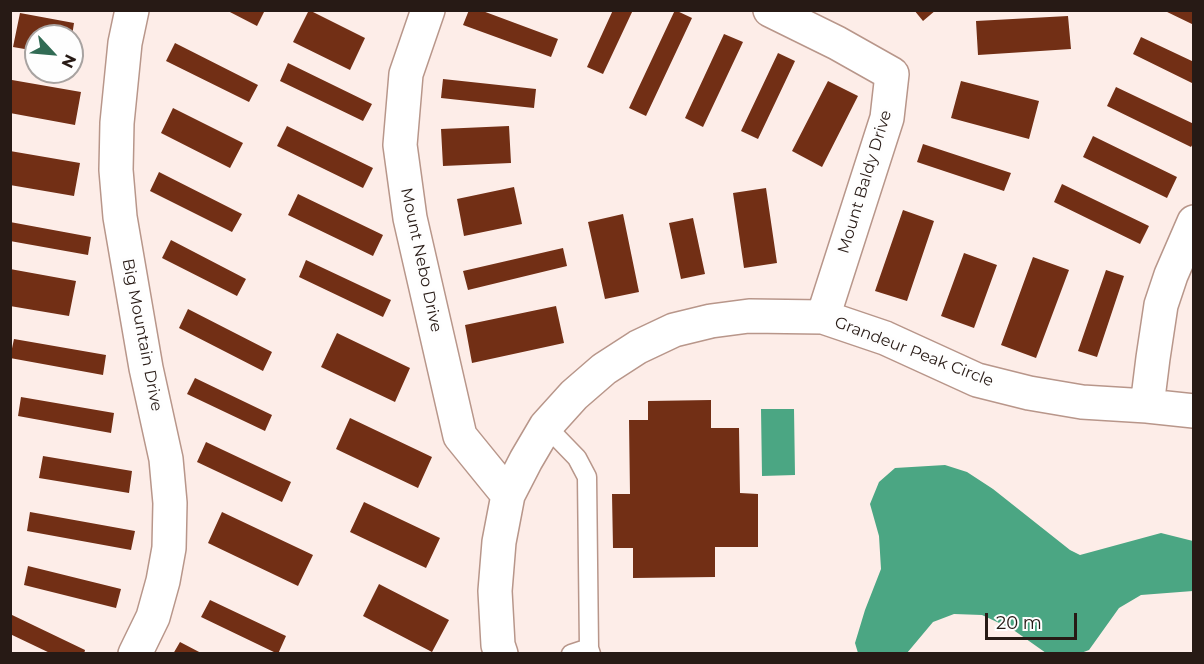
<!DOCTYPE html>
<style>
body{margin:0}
#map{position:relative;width:1204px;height:664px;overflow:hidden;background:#fdede8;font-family:Montserrat,sans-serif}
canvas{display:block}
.frame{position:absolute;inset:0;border:12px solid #271a15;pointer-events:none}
.north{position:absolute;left:24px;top:24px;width:60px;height:60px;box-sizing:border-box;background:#fefefe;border:2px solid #a8a3a1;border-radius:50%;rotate:116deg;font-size:16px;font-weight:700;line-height:24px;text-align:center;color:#271a15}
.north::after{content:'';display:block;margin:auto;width:21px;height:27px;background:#316b54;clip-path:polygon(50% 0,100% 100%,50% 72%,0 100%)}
.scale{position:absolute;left:985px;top:613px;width:92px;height:27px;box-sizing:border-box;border:3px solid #271a15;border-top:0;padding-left:8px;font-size:18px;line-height:21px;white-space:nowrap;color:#271a15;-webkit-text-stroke:4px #fefefe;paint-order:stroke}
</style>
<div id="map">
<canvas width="1204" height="664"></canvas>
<div class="frame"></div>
<div class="north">N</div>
<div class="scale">20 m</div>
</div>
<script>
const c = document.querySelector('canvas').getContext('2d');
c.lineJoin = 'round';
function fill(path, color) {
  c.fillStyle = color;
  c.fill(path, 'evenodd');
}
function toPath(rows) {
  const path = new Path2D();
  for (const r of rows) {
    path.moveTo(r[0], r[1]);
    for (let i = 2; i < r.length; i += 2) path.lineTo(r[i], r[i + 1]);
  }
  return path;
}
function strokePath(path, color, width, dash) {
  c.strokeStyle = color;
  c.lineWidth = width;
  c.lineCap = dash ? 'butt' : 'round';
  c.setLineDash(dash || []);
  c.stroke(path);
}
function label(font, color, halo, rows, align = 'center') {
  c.font = font + ' Montserrat,sans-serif';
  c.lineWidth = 6;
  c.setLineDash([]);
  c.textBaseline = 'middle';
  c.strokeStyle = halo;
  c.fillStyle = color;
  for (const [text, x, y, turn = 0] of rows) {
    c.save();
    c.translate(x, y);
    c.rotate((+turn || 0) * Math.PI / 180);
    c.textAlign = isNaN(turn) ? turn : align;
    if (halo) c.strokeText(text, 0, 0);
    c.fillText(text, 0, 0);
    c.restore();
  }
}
fill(toPath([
 [761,409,794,409,795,475,762,476],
 [945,465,967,472,993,489,1070,550,1080,555,1161,533,1193,541,1193,591,1141,595,1119,608,1089,650,1081,653,1046,653,1012,629,982,615,954,614,933,622,907,653,858,653,855,643,865,610,881,569,879,536,870,504,879,482,895,468]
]), '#4ba683');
fill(toPath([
 [226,10,265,10,257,26],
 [309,10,365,38,350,70,293,42],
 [469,10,480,10,558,39,551,57,463,25],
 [613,10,633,10,603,74,587,67],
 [675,10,692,18,646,116,629,108],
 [914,10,936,10,923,21],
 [1163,10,1194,10,1194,25],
 [20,13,74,23,72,36,36,36,36,51,13,47],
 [1068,16,1071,49,978,55,976,21],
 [724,34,743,42,703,127,685,118],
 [1141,37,1194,62,1194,84,1133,54],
 [175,43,258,85,249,102,166,61],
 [778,53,795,61,758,139,741,131],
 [288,63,372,104,363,121,280,81],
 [443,79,536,89,534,108,441,98],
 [12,80,81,92,75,125,10,113],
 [828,81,858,96,822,167,792,151],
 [961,81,1039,101,1029,139,951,118],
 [1116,87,1194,124,1194,142,1191,147,1107,106],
 [173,108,243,143,230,168,161,133],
 [287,126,373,168,363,188,277,146],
 [509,126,511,163,443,166,441,129],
 [1093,136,1177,177,1167,198,1083,157],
 [923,144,1011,173,1004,191,917,162],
 [10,151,80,163,74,196,10,185],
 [159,172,242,214,232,232,150,191],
 [1062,184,1149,226,1140,244,1054,202],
 [514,187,522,224,464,236,457,199],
 [766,188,777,263,744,268,733,193],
 [298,194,383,235,373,256,288,215],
 [903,210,934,221,907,301,875,291],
 [623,214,639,292,605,299,588,222],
 [693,218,705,274,681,279,669,223],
 [10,222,91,237,88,255,10,241],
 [171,240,246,279,237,296,162,258],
 [563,248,567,266,468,290,463,271],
 [964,253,997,265,974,328,941,316],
 [1033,257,1069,270,1036,358,1001,345],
 [306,260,391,300,383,317,299,277],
 [10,269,76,281,69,316,10,306],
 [1106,270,1124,276,1097,357,1078,351],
 [556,306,564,343,472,363,465,325],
 [188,309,272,352,263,371,179,328],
 [337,333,410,368,395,402,321,367],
 [14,339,106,355,103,375,10,358],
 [195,378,272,415,265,431,187,394],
 [21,397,114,413,111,433,18,416],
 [711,400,711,428,739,428,740,493,758,494,758,547,715,547,715,577,633,578,633,548,613,548,612,494,630,494,629,420,648,420,648,401],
 [350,418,432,457,418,488,336,449],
 [206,442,291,482,282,502,197,462],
 [43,456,132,471,129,493,39,478],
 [364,502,440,538,426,568,350,532],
 [30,512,135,531,131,550,27,531],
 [222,512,313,555,298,586,208,543],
 [28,566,121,589,116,608,24,585],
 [379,584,449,620,432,652,363,616],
 [210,600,286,636,278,654,201,617],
 [10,614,85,650,84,654,52,654,10,634],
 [180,642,203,654,173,654]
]), '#722f15');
const service = toPath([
 [546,426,577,458,587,477,589,648,591,654],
 [571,654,589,648]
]);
const minor = toPath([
 [132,10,125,43,117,123,116,170,120,217,146,368,166,459,170,503,169,548,163,581,153,617,135,654],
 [428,10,406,74,400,145,410,218,460,436,508,495],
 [770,10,837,43,892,74,887,118,823,317],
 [1147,406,1153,358,1161,305,1171,275,1194,222],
 [501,654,498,645,495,591,499,542,508,495,526,460,546,426,574,395,604,369,638,347,674,330,711,321,749,316,823,317,885,338,977,380,1029,393,1082,402,1147,406,1194,411]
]);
strokePath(service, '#b8968a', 21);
strokePath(minor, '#b8968a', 36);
strokePath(service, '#fff', 18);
strokePath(minor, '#fff', 33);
label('16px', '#271a15', '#fefefe', [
 ["Mount Baldy Drive",865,182,-73],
 ["Mount Nebo Drive",421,260,78],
 ["Big Mountain Drive",142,335,79],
 ["Grandeur Peak Circle",914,352,21]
]);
</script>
